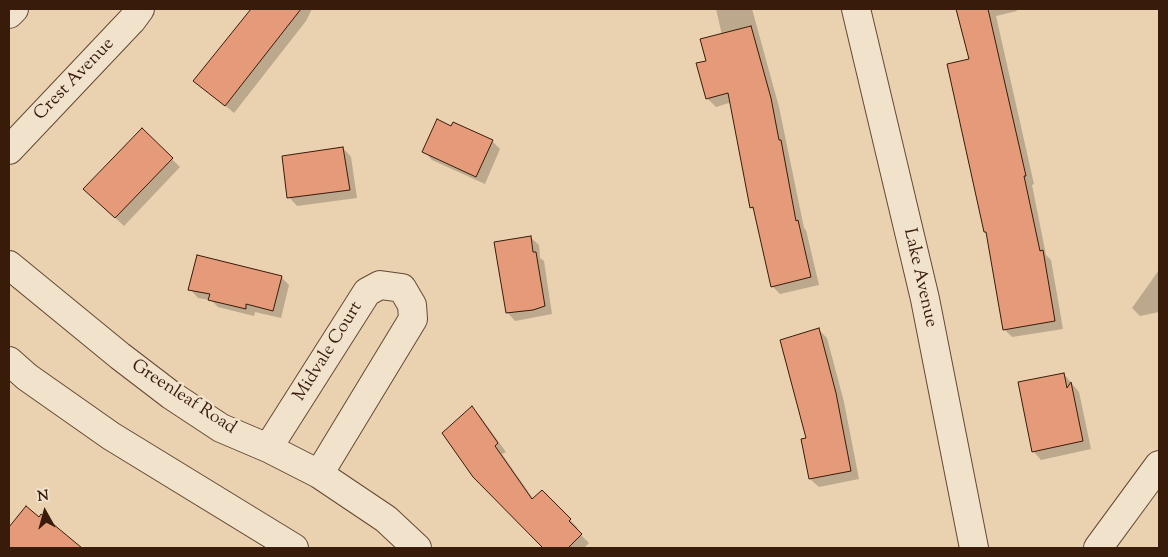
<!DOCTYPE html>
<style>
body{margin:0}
#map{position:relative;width:1168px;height:557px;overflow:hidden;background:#ead2b1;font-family:"Sorts Mill Goudy",serif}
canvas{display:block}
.frame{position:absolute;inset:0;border:10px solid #381b09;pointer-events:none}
.north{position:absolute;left:20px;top:487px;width:50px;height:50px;-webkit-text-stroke:4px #f1e2cc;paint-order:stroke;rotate:353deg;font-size:14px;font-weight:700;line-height:20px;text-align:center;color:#381b09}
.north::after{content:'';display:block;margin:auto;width:18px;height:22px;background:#381b09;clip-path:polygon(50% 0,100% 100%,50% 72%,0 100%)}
</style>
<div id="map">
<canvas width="1168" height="557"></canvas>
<div class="frame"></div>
<div class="north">N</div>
</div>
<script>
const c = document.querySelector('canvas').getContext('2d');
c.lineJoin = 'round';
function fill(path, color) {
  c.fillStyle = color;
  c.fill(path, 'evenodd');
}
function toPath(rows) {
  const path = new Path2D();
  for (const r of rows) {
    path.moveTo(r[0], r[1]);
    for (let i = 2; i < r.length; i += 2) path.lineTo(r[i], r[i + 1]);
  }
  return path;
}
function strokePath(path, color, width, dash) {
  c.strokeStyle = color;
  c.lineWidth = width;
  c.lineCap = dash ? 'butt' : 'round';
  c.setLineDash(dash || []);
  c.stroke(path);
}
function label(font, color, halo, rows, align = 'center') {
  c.font = font + ' "Sorts Mill Goudy",serif';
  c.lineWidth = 5;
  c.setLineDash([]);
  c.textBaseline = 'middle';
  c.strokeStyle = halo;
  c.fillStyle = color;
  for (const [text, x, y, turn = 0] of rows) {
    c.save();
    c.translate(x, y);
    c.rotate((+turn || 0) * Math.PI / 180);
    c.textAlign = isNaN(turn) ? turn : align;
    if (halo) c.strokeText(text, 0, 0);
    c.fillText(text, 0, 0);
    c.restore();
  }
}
fill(toPath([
 [261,9,312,9,306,21,234,113,195,81,251,29],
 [716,9,752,9,779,107,804,228,806,230,819,285,780,294,772,286,755,211,751,207,732,102,716,107,707,98,707,62,722,35],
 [958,9,1016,9,1017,11,996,16,1034,184,1032,185,1046,255,1051,260,1063,329,1012,337,1004,329,988,235,985,231,970,60],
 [452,128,492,141,500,149,485,184,432,160,424,151],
 [142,130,180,167,124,226,93,197],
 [343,148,351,157,357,198,297,206,289,197],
 [530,237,539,245,540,258,544,261,552,314,515,321,507,312],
 [1159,270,1159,312,1140,316,1132,308],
 [281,277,289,285,281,318,255,312,254,316,218,307,211,300,198,298,190,289],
 [819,330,827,338,844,402,859,479,819,487,810,479,803,440,807,439],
 [1064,374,1079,392,1091,449,1041,460,1033,451],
 [472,408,480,416,506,452,502,454,534,500,542,491,578,528,576,530,589,543,584,548,545,548,474,476],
 [26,508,73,543,79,548,9,548,9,529]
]), '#0003');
const building = toPath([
 [251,9,301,9,225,106,193,81,251,9],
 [956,9,988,9,1026,176,1024,176,1040,251,1043,250,1055,321,1003,330,986,232,984,232,947,64,969,59,956,9],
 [751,26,771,98,779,140,781,140,796,221,798,220,811,277,771,287,753,207,750,208,728,93,706,99,696,63,706,61,700,39,751,26],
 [437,119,451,126,453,122,493,140,476,177,422,152,437,119],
 [142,128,173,158,115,218,83,189,142,128],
 [343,147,350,190,287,198,282,156,343,147],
 [531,236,533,252,536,252,545,306,533,310,506,313,494,242,531,236],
 [197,255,282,276,273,311,246,304,246,309,208,300,210,294,188,290,197,255],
 [819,328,836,393,851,471,809,479,801,439,806,438,780,340,819,328],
 [1064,373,1067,388,1071,382,1083,441,1032,452,1018,382,1064,373],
 [472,406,498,443,495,446,532,499,542,490,571,519,569,521,582,534,568,548,543,548,473,477,442,433,472,406],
 [26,506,39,517,41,514,82,548,9,548,9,527,26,506]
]);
fill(building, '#e59b7a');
strokePath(building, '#381b09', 1);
const street = toPath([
 [856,9,925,299,974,548],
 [9,14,14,9],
 [9,150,132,20,140,9],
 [9,265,120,356,171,395,221,428,268,448,319,474,386,519,417,548],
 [9,361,27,377,111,436,294,548],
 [268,448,367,292,380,285,402,288,412,305,413,319,319,474],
 [1098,548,1159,465]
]);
strokePath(street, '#644933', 30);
strokePath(street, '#f1e2cc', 28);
label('18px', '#381b09', '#f1e2cc', [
 ["Crest Avenue",75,80,-46],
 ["Lake Avenue",919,278,77],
 ["Midvale Court",329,352,-58],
 ["Greenleaf Road",183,398,33]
]);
</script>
